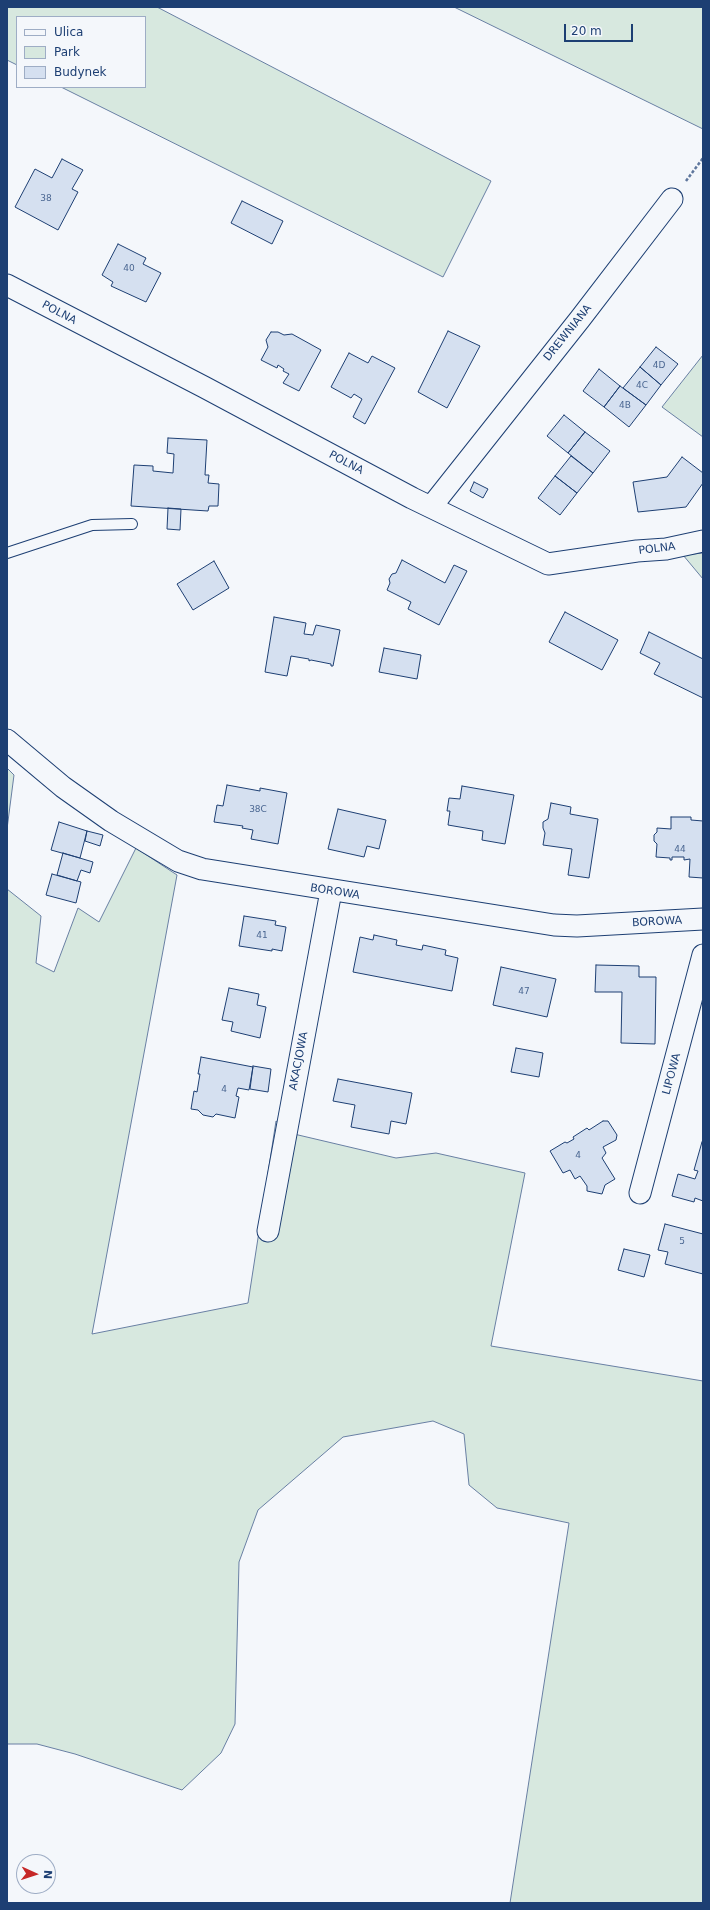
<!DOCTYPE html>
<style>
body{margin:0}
#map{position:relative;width:710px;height:1910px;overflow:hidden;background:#f4f7fb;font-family:"DejaVu Sans",sans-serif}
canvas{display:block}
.frame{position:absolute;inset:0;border:8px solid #1d3f73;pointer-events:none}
.legend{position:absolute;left:16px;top:16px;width:130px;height:72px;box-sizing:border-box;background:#f4f7fb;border:1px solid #9eadc5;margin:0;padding:5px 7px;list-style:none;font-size:12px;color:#1d3f73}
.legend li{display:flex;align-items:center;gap:8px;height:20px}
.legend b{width:20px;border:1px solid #9eadc5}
.north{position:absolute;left:16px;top:1854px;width:40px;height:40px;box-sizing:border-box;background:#f4f7fb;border:1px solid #9eadc5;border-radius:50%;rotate:93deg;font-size:11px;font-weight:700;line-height:16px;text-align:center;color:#1d3f73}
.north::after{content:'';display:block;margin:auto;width:14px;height:18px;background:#c62828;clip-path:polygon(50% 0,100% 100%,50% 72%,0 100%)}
.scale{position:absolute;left:564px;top:24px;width:69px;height:18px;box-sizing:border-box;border:2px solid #1d3f73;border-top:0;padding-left:5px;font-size:12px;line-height:14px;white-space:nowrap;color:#1d3f73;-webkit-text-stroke:3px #f4f7fb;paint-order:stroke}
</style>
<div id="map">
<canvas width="710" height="1910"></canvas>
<div class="frame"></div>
<ul class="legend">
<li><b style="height:5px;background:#f4f7fb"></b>Ulica</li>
<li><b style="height:11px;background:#d7e8df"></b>Park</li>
<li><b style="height:11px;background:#d5e0f0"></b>Budynek</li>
</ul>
<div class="north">N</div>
<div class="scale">20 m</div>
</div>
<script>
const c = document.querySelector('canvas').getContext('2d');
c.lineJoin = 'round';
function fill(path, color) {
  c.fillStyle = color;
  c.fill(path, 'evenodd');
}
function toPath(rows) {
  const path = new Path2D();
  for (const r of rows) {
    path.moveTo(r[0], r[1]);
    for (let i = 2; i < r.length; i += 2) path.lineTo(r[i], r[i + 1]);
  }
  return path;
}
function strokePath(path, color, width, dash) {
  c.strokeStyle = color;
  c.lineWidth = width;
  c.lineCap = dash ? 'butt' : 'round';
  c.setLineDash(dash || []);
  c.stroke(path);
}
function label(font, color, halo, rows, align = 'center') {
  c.font = font + ' "DejaVu Sans",sans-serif';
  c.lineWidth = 3;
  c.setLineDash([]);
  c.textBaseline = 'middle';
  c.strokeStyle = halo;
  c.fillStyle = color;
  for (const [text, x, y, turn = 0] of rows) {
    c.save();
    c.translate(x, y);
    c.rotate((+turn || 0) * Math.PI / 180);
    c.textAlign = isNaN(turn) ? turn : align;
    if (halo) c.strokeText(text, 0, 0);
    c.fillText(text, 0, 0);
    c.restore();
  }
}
const green = toPath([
 [7,7,157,7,491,181,443,277,61,87,145,87,145,17,17,17,17,65,7,60,7,7],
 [454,7,703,7,703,129,454,7],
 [703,355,703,437,662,407,703,355],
 [703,553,703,579,683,555,703,553],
 [7,768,14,775,7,829,7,768],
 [136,848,177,875,92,1334,248,1303,276,1121,294,1134,396,1158,436,1153,525,1173,491,1346,703,1381,703,1903,510,1903,569,1523,497,1508,469,1485,464,1434,433,1421,343,1437,258,1510,239,1562,235,1724,221,1753,182,1790,75,1754,37,1744,7,1744,7,889,41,916,36,963,54,972,78,908,99,922,136,848]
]);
fill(green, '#d7e8df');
strokePath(green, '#687fa3', 1);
const building = toPath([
 [62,159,83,170,72,189,78,192,58,230,15,207,35,169,52,178,62,159],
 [242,201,283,221,272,244,231,223,242,201],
 [118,244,146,258,143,264,161,273,146,302,111,286,113,282,102,275,118,244],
 [448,331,480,346,447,408,418,392,448,331],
 [271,332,278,332,284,335,292,334,321,350,299,391,283,383,289,374,283,371,284,369,278,365,277,368,261,360,268,347,266,340,271,332],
 [656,347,678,364,661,385,640,367,656,347],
 [349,353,368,363,372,356,395,368,365,424,353,417,362,399,354,394,351,398,331,387,349,353],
 [640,367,661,385,646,405,623,388,640,367],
 [599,369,620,386,604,407,583,391,599,369],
 [620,386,646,405,629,427,604,407,620,386],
 [564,415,585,432,568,453,547,436,564,415],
 [585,432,610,451,593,473,568,453,585,432],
 [168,438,207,440,205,475,209,475,208,483,219,484,218,506,209,506,208,511,131,506,134,465,153,466,153,471,173,473,174,454,167,453,168,438],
 [571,456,593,473,577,493,555,476,571,456],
 [682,457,703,473,703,483,686,507,638,512,633,482,667,477,682,457],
 [555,476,577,493,560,515,538,498,555,476],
 [474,482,488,489,483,498,470,491,474,482],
 [168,508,181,509,180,530,167,529,168,508],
 [402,560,445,583,454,565,467,571,439,625,408,609,411,602,387,590,390,583,389,579,392,574,396,573,402,560],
 [214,561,229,588,193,610,177,584,214,561],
 [565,612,618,640,602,670,549,642,565,612],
 [274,617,306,623,304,634,313,635,316,625,340,630,333,666,331,666,331,664,311,660,309,661,309,659,291,656,287,676,265,672,274,617],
 [649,632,703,659,703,698,654,674,660,663,640,653,649,632],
 [384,648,421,655,417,679,379,672,384,648],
 [227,785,260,791,260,788,287,793,278,844,251,839,253,830,242,828,243,826,214,822,217,805,223,806,227,785],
 [462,786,514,795,505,844,482,840,483,831,448,825,450,811,447,811,449,798,460,799,462,786],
 [551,803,571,807,570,814,598,819,589,878,568,875,572,849,543,845,545,833,543,828,543,822,548,819,551,803],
 [338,809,386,820,379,849,367,846,364,857,328,849,338,809],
 [671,817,691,817,691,820,703,821,703,878,689,877,690,859,684,860,684,857,672,857,672,860,670,860,670,858,656,857,657,844,654,841,654,835,657,832,657,828,671,829,671,817],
 [59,822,87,831,80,858,51,850,59,822],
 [87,831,103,835,100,846,85,841,87,831],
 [63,853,93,862,90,873,81,870,77,881,57,875,63,853],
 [52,874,81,882,76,903,46,895,52,874],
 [244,916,276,921,275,925,286,927,282,951,272,949,272,951,239,946,244,916],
 [374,935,397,940,396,945,422,950,423,945,446,950,445,955,458,958,452,991,353,972,360,937,373,940,374,935],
 [596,965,639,966,639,977,656,977,655,1044,621,1043,622,992,595,992,596,965],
 [501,967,556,979,547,1017,493,1005,501,967],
 [229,988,259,994,257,1005,266,1007,260,1038,231,1031,233,1022,222,1020,229,988],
 [516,1048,543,1053,539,1077,511,1072,516,1048],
 [201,1057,253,1067,249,1090,238,1088,236,1096,239,1097,235,1118,216,1114,213,1117,203,1115,198,1110,191,1109,194,1091,197,1092,200,1074,198,1074,201,1057],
 [253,1066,271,1069,268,1092,250,1089,253,1066],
 [338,1079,412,1093,406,1124,391,1121,389,1134,351,1127,355,1105,333,1101,338,1079],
 [603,1121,608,1121,617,1135,616,1140,603,1147,606,1153,602,1158,615,1179,605,1185,602,1194,587,1191,587,1186,580,1176,575,1179,570,1170,563,1173,550,1151,565,1142,567,1143,574,1139,573,1137,587,1128,589,1130,603,1121],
 [702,1142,703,1142,703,1201,695,1198,694,1202,672,1196,678,1174,695,1179,698,1171,694,1170,702,1142],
 [665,1224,703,1234,703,1274,665,1264,668,1252,658,1250,665,1224],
 [624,1249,650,1255,644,1277,618,1270,624,1249]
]);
fill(building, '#d5e0f0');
strokePath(building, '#1d3f73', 1);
const lane = toPath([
 [7,553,92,525,132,524]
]);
const street = toPath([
 [7,285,204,387,412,498,548,564,637,551,666,549,703,541],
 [431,507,580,319,672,199],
 [7,740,63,787,111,821,178,861,202,869,554,925,577,926,703,919],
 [640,1193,703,955],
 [268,1231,331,891]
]);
strokePath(lane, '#1d3f73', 12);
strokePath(street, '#1d3f73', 23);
strokePath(toPath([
 [686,181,703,158]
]), '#5e769c', 2.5, [3, 2]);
strokePath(lane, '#f4f7fb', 10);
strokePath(street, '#f4f7fb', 21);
label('9px', '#4b6792', null, [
 ["38",46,199],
 ["40",129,269],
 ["4D",659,366],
 ["4C",642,386],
 ["4B",625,406],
 ["38C",258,810],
 ["44",680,850],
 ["41",262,936],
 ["47",524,992],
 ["4",224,1090],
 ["4",578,1156],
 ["5",682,1242]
]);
label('11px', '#1d3f73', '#f4f7fb', [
 ["POLNA",59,313,28],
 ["DREWNIANA",568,333,-51],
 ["POLNA",346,463,28],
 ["POLNA",657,549,-7],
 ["BOROWA",335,892,9],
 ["BOROWA",657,922,-3],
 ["AKACJOWA",299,1061,-79],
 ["LIPOWA",672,1074,-75]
]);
</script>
